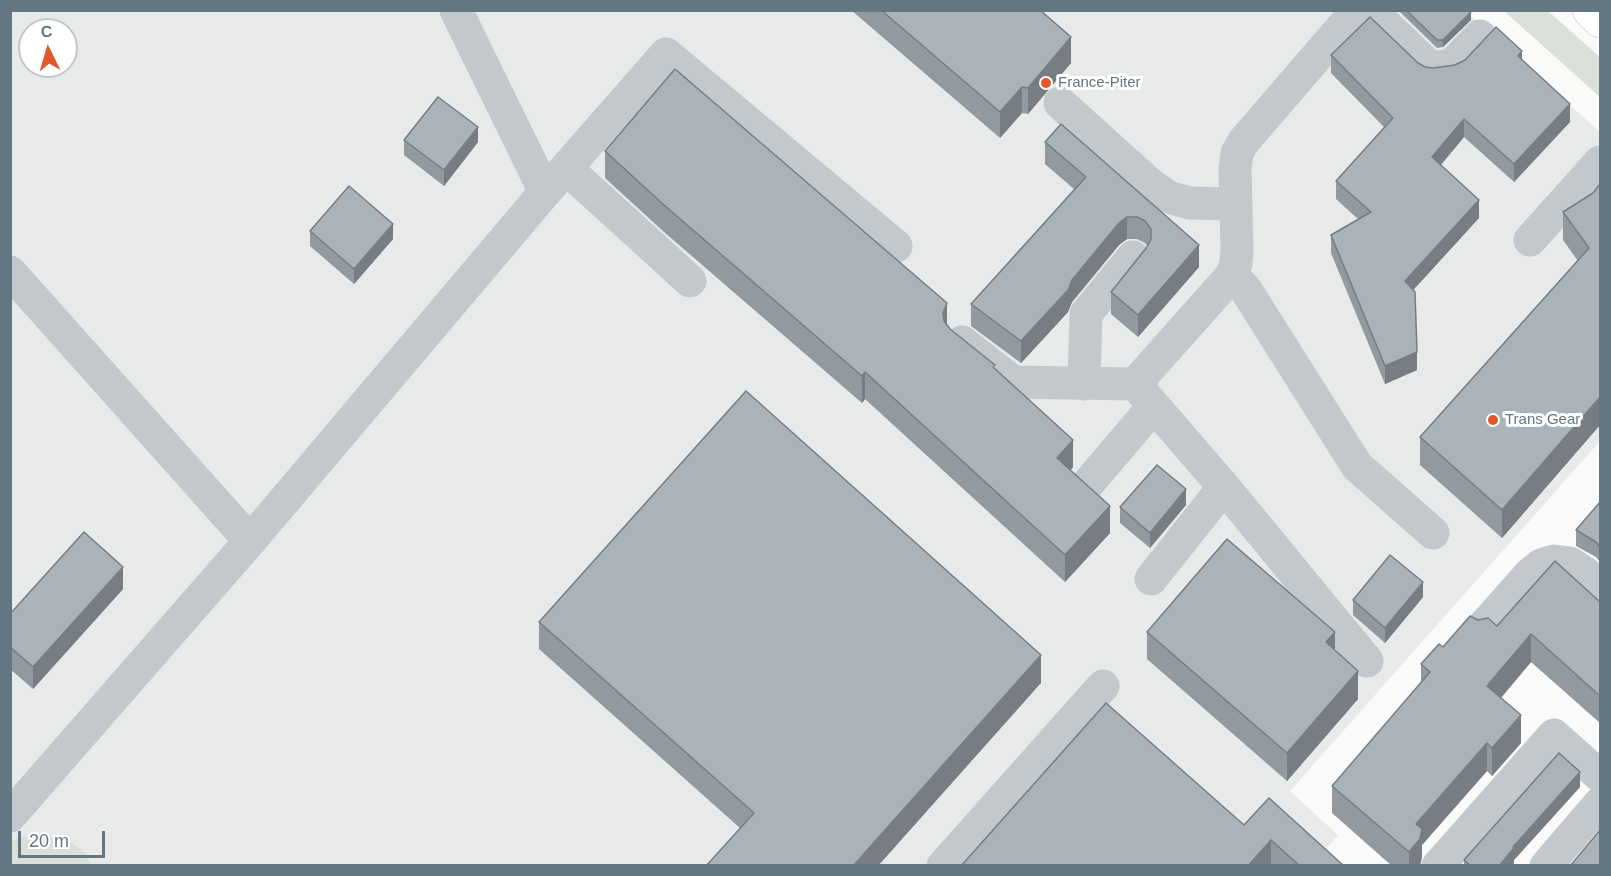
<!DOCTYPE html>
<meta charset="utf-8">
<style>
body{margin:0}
#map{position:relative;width:1611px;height:876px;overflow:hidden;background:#fafaf8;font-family:Arial,sans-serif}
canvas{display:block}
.frame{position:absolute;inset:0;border:12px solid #657683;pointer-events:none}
.north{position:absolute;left:18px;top:18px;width:60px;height:60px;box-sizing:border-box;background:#fff;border:2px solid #c1c8cd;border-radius:50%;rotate:355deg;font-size:16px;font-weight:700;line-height:24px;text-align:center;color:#657683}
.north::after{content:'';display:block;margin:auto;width:21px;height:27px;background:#e4572e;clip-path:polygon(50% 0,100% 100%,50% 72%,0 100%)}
.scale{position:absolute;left:18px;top:831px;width:87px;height:27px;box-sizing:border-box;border:3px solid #657683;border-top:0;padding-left:8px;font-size:18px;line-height:21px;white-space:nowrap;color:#657683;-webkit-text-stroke:4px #fff;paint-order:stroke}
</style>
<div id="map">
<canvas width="1611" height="876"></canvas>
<div class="frame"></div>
<div class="north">С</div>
<div class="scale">20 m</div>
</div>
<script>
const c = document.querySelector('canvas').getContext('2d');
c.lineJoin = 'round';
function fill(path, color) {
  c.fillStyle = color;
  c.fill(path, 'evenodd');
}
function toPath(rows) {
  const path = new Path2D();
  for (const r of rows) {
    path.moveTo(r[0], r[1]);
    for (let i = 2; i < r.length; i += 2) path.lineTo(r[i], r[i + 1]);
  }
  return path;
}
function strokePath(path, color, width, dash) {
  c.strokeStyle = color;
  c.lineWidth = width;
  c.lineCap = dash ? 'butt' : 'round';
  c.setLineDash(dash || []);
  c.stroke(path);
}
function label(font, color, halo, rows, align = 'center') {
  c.font = font + ' Arial,sans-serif';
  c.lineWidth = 6;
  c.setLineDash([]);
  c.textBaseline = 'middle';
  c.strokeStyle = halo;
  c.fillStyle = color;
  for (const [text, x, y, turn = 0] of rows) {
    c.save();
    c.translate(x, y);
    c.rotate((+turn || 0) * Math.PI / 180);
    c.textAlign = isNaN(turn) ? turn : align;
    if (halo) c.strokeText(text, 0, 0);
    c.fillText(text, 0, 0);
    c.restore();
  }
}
fill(toPath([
 [10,11,1465,11,1600,132,1600,441,1290,791,1338,835,1315,862,1319,865,11,865],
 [30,30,66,30,66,66,30,66]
]), '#e8e9e9');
fill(toPath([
 [1504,11,1548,11,1600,57,1600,97],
 [47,836,72,843,85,852,91,865,11,865,11,842,19,837]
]), '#dadfd7');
const major = toPath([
 [1589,10,1600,21]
]);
strokePath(major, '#b5babe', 34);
strokePath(toPath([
 [456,10,545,192,666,54,896,246],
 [1370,10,1431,68,1452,65,1480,36],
 [1060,103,1151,185,1169,197,1189,203,1236,204],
 [566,168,690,281],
 [1530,240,1600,162],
 [10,272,250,541],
 [1232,275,1246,290,1357,466,1433,533],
 [962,342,1013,382,1135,384,1232,275,1236,263,1237,250,1235,169,1237,153,1244,141,1357,10],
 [1084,384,1086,314,1133,257],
 [1135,384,1224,487,1367,661],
 [1086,486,1154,406],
 [1151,579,1224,487],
 [1481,629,1530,574,1541,565,1554,561,1570,563,1585,573,1600,586],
 [10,816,250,541,545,192],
 [943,866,1103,686],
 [1438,866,1554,735,1600,776],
 [1546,866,1600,803]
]), '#c3c8cc', 33);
strokePath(major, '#fff', 33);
fill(toPath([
 [851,10,1040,10,1071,63,1028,114,1022,113,1000,138],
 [1398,10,1469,10,1471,20,1443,47,1437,48],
 [1331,55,1418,63,1425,67,1433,68,1522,60,1570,122,1514,182,1464,137,1441,165,1479,218,1413,290,1417,370,1385,384,1331,253,1331,235,1358,219,1336,199,1336,181,1384,127,1331,73],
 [1061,124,1199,267,1138,337,1111,314,1111,292,1148,247,1145,243,1137,239,1127,239,1119,245,1072,302,1068,312,1021,363,971,326,971,304,1074,189,1045,164,1045,142],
 [404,140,478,142,444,186,404,155],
 [605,151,947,326,950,329,995,369,1073,467,1070,470,1110,533,1065,582,865,399,862,403,664,232,605,178],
 [1600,184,1600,425,1502,538,1420,465,1420,437,1578,261,1563,240,1563,212,1593,193],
 [310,231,393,239,354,284,310,246],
 [1600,502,1600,562,1596,557,1576,546,1576,530],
 [1186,505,1150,548,1120,523,1120,507],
 [123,589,33,689,10,669,10,614],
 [1423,597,1385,643,1353,615,1353,600],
 [1600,602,1600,723,1531,662,1501,698,1521,743,1492,776,1487,771,1422,845,1422,857,1420,866,1392,866,1332,813,1332,786,1421,683,1421,664,1443,647,1478,620,1497,626],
 [539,622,1041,683,740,828,539,649],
 [1147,632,1358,699,1287,781,1147,659],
 [1580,787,1514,860,1514,863,1512,866,1464,866,1464,860],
 [1244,825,1344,866,961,866]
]), '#929a9f');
fill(toPath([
 [1471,12,1471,20,1443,47,1443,40],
 [1071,37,1071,63,1028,114,1028,88],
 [1522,51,1522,69,1518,56],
 [1022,87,1022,113,1000,138,1000,112],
 [1570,104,1570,122,1514,182,1514,164],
 [1464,119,1464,137,1432,175,1432,157],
 [478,127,478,142,444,186,444,170],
 [1479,200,1479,218,1405,299,1405,281],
 [1127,217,1127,239,1119,245,1072,302,1068,312,1021,363,1021,341,1119,223],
 [393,224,393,239,354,284,354,269],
 [1199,245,1199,267,1138,337,1138,315],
 [947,303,947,330,943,340,943,313],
 [1417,352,1417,370,1385,384,1385,366],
 [865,372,865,399,862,403,862,376],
 [1600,397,1600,425,1502,538,1502,510],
 [1073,440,1073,467,1057,485,1057,458],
 [1186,489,1186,505,1150,548,1150,533],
 [1110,506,1110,533,1065,582,1065,555],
 [123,567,123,589,33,689,33,667],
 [1423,582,1423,597,1385,643,1385,628],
 [1335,632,1335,659,1326,642],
 [1531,634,1531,662,1487,714,1487,686],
 [1041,655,1041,683,878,866,853,866],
 [1358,671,1358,699,1287,781,1287,753],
 [1521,715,1521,743,1492,776,1492,748],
 [1487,743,1487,771,1422,845,1422,857,1420,866,1409,866,1409,852,1416,824],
 [1580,772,1580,787,1514,860,1514,863,1512,866,1499,866,1513,847],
 [1271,840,1271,866,1248,866]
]), '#777d82');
const building = toPath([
 [881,10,1040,10,1071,37,1028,88,1022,87,1000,112,881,10],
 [1406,10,1469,10,1471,12,1443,40,1437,40,1406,10],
 [1370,17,1418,63,1425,67,1433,68,1455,65,1465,60,1496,27,1522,51,1518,56,1570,104,1514,164,1464,119,1432,157,1479,200,1405,281,1415,292,1417,352,1385,366,1331,235,1371,212,1336,181,1393,118,1331,55,1370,17],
 [675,69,947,303,943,313,944,321,950,329,995,365,993,367,1073,440,1057,458,1110,506,1065,555,865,372,862,376,664,205,605,151,675,69],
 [438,97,478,127,444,170,404,140,438,97],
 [1061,124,1199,245,1138,315,1111,292,1147,247,1151,239,1151,229,1145,221,1137,217,1127,217,1119,223,1072,280,1068,290,1021,341,971,304,1086,177,1045,142,1061,124],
 [1600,184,1600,397,1502,510,1420,437,1589,248,1563,212,1593,193,1600,184],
 [349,186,393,224,354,269,310,231,349,186],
 [746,391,1041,655,853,866,706,866,754,813,539,622,746,391],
 [1157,465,1186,489,1150,533,1120,507,1157,465],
 [1600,502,1600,547,1596,542,1576,530,1600,502],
 [84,532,123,567,33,667,10,647,10,614,84,532],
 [1227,539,1335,632,1326,642,1358,671,1287,753,1147,632,1227,539],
 [1390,555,1423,582,1385,628,1353,600,1390,555],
 [1555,561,1600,602,1600,696,1531,634,1487,686,1521,715,1492,748,1487,743,1416,824,1422,829,1420,839,1409,852,1332,786,1430,672,1421,664,1439,644,1443,647,1470,616,1478,620,1488,618,1497,626,1555,561],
 [1106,703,1244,825,1269,798,1344,866,1300,866,1271,840,1248,866,961,866,1106,703],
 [1559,753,1580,772,1513,847,1514,848,1499,866,1471,866,1464,860,1559,753],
 [1600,830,1600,866,1570,866,1600,830]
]);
fill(building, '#aab3b9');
strokePath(building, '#777d82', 1.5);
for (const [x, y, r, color] of [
 [1046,83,6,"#e4572e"],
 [1493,420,6,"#e4572e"]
]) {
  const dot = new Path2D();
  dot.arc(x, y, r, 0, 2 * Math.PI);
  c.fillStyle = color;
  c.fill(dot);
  strokePath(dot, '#fff', 2);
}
label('15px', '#657683', '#fff', [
 ["France-Piter",1058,83],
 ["Trans Gear",1505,420]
], 'left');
</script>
